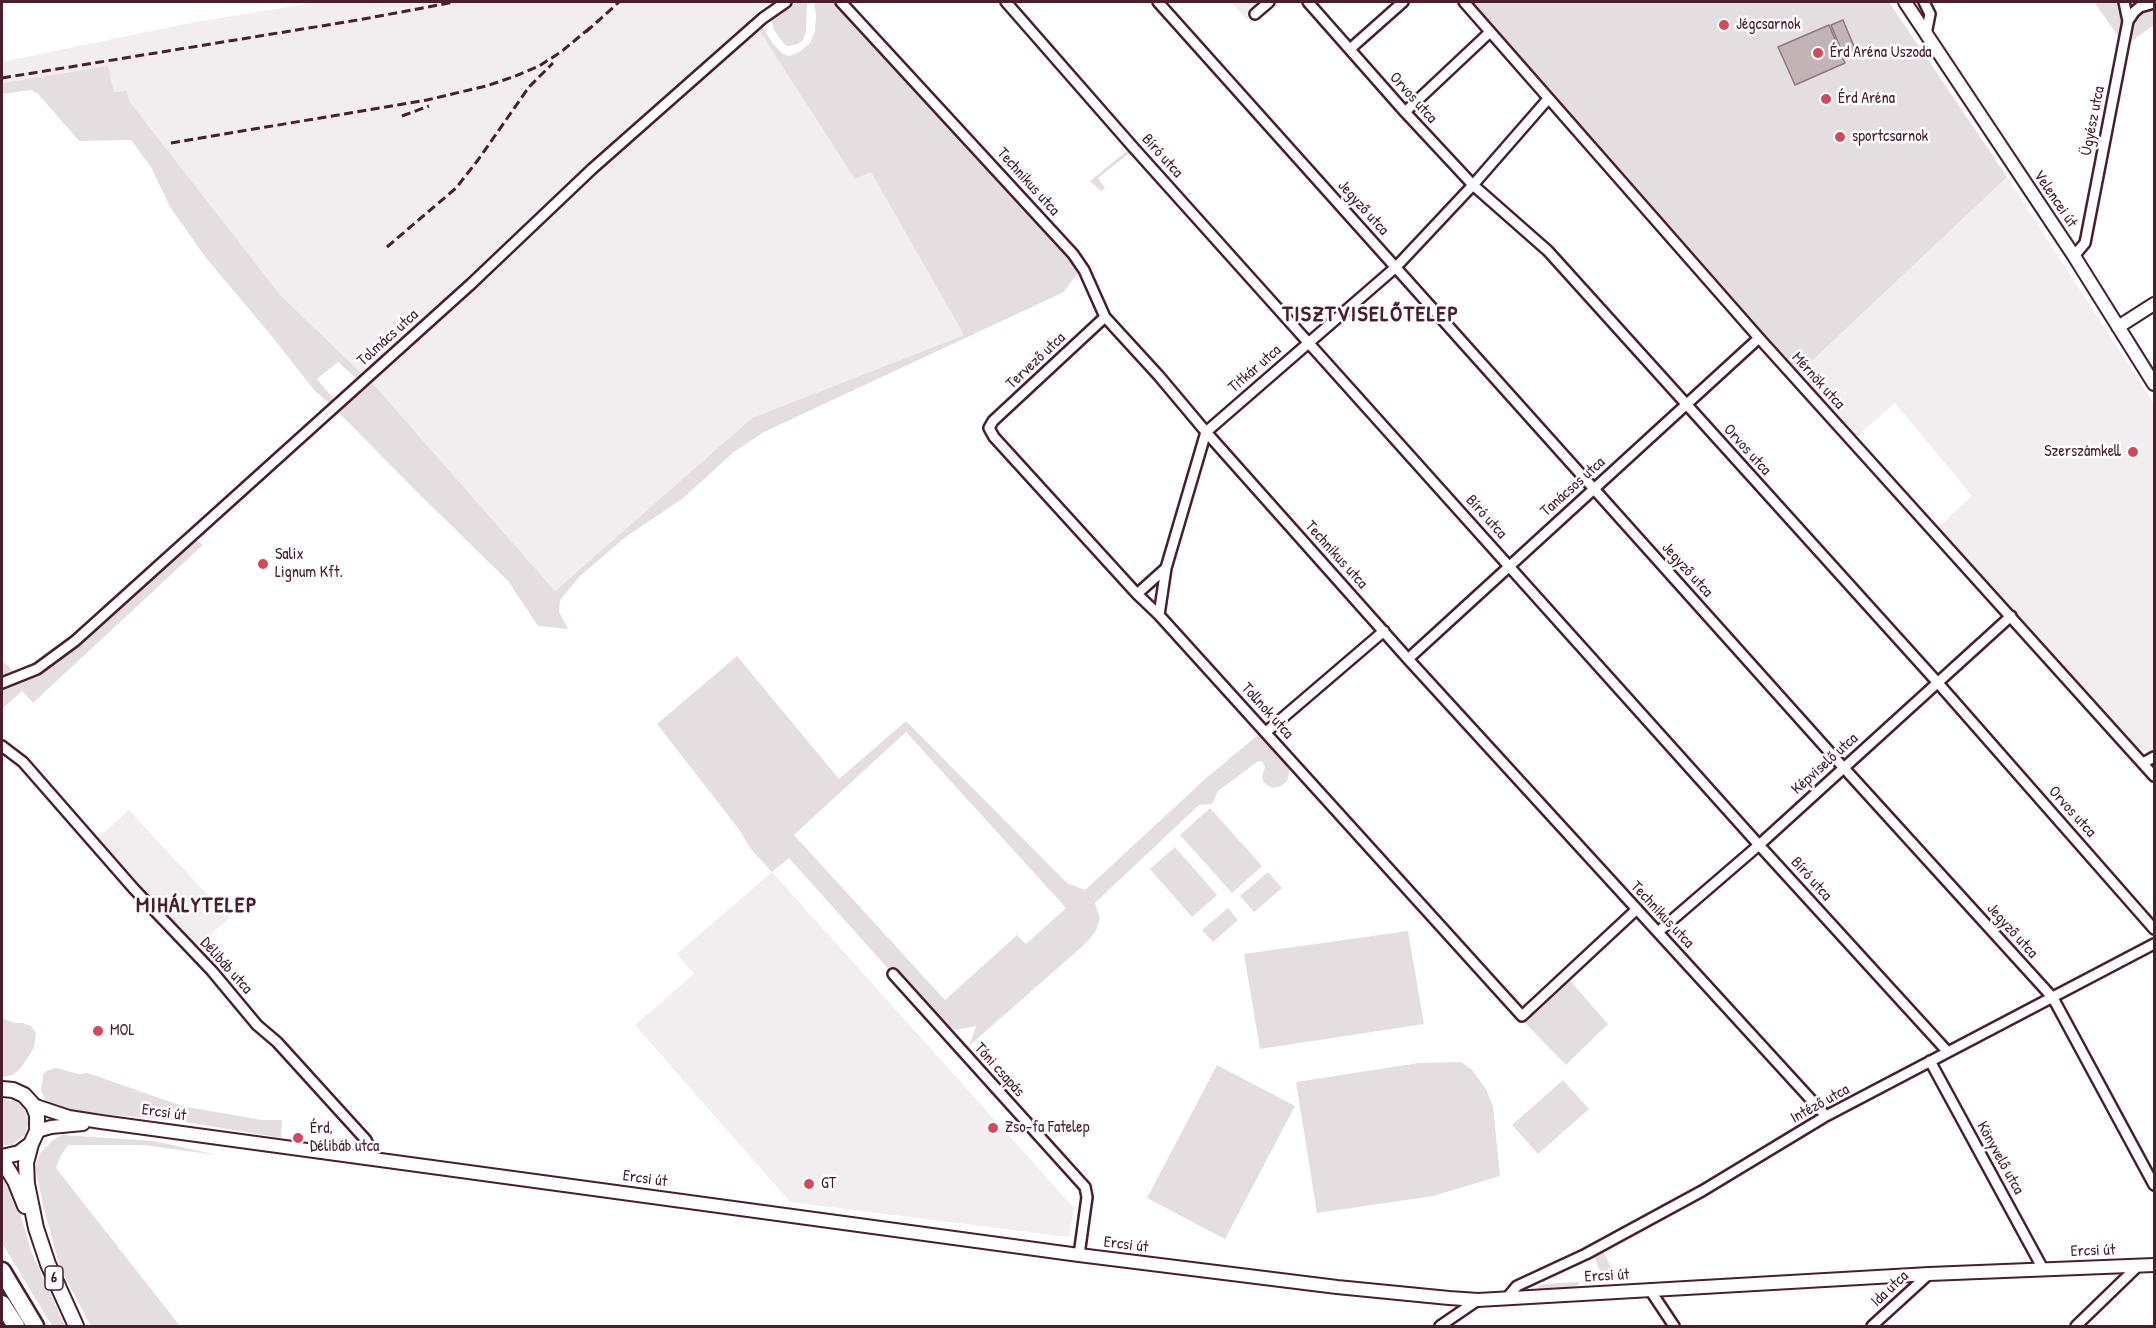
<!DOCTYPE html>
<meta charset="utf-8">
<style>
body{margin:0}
#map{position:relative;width:2156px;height:1328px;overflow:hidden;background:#fff;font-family:"Patrick Hand",sans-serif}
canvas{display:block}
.frame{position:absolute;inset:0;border:3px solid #4a1f2b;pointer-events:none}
</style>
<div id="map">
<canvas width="2156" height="1328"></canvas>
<div class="frame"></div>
</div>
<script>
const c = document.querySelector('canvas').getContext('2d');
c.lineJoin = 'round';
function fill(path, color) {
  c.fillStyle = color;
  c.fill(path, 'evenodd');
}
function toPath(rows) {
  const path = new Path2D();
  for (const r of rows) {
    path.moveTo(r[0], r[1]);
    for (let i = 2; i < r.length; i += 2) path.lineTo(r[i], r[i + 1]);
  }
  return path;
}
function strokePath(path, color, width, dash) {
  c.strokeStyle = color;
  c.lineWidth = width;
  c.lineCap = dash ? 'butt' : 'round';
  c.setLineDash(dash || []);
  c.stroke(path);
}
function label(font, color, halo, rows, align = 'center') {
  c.font = font + ' "Patrick Hand",sans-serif';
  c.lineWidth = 5;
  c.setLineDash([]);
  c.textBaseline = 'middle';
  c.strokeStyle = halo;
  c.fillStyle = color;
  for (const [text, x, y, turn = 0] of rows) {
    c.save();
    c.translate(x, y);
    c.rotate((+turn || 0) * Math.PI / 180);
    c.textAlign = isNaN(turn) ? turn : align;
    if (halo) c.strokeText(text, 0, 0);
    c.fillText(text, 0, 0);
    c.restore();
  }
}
fill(toPath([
 [318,2,770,2,752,18,855,178,871,171,964,335,752,418,555,591,375,386,281,296,130,102,127,91,114,92,108,66,2,83,2,62,185,24],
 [1231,2,1267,2,1247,20],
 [2007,177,2154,404,2154,751,2149,752,2137,747,1936,529,1972,496,1895,403,1855,438,1797,375],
 [129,810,229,918,196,948,98,838],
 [772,872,1074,1208,1069,1237,790,1202,635,1025,694,974,677,954]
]), '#f2eeef');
fill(toPath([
 [798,2,807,2,806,32,803,40,798,44,790,46,785,45,774,30,770,16],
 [814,2,836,2,1071,256,1080,270,1064,292,764,432,734,452,682,499,627,536,580,576,560,600,559,612,568,629,538,626,508,581,419,494,336,410,336,406,325,400,314,390,270,334,206,258,170,207,151,167,131,140,79,141,38,94,31,90,2,94,2,83,108,66,114,92,127,91,130,102,281,296,375,386,555,591,752,418,964,335,871,172,855,179,757,27,761,24,773,44,783,54,789,56,799,52,810,43,815,31,816,15],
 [338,362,361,383,338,404,317,379],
 [1470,2,1889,2,2007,177,1797,375,1579,130],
 [2094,2,2154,2,2154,25,2125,46],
 [1129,149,1131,152,1098,178,1105,188,1101,191,1090,181],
 [191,536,203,545,33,703,22,691,2,709,2,660,20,677,37,669],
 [737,656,839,779,906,721,1067,883,1085,890,1204,780,1260,733,1292,768,1289,771,1288,779,1286,782,1281,786,1272,788,1264,783,1262,777,1265,767,1262,761,1257,762,1218,791,1212,804,1199,805,1095,903,1100,918,1096,931,1085,944,969,1046,976,1026,957,1030,947,1028,933,1019,789,858,772,872,750,848,741,832,657,724],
 [906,732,1066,908,1026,944,1017,935,945,1000,794,835],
 [1210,808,1262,866,1232,893,1180,835],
 [1175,847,1217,895,1192,917,1150,869],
 [1268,872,1282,888,1254,912,1240,896],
 [1228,908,1238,920,1213,942,1202,930],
 [1408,931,1424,1024,1260,1049,1244,954],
 [1567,977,1608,1024,1566,1065,1521,1019],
 [2,1018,14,1023,23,1023,31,1026,36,1033,34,1048,20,1069,12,1075,3,1077,2,1077],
 [1461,1062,1472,1070,1486,1089,1493,1106,1500,1176,1433,1196,1317,1213,1296,1082,1419,1063],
 [1217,1065,1295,1106,1225,1239,1147,1198],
 [56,1068,79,1074,88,1073,182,1106,262,1120,282,1120,281,1138,180,1121,59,1110,46,1103,41,1090,43,1075,46,1071],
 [1563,1080,1589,1109,1538,1154,1512,1125],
 [2,1099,15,1101,22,1105,29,1120,25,1135,12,1145,2,1145],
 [62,1135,155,1141,217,1155,143,1145,68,1145,60,1157,56,1168,180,1326,91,1326,61,1270,44,1209,35,1167,40,1153,53,1140],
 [2,1166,12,1184,31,1251,65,1326,52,1326,2,1243],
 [1603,1251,1617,1279,1609,1277,1600,1271,1594,1256],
 [1577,1282,1580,1284,1576,1286,1541,1291,1537,1287,1544,1284]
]), '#e5dee0');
const water = toPath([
 [1843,20,1855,49,1843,54,1831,25,1843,20],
 [1829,25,1845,63,1795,85,1778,47,1829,25]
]);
fill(water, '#c1b3b6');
strokePath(water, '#91787e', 1.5);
const street = toPath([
 [841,2,1073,254,1084,270,1105,317,1159,376,1206,432,1408,659,1826,1116],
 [1006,2,1132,146,1759,845,1947,1051],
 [1158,2,1843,767,2053,998,2154,1185],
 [1308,2,1405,112,1473,185,1548,251,1938,683,2154,929],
 [1464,2,1759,338,2154,776],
 [1924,2,1930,14,1926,34],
 [2124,2,2128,21],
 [1255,14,1269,2],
 [1350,49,1403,2],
 [1405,112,1490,32],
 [2074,256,2085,243,2128,21,2134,12,2140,7,2154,3],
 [1105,317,993,421,989,428,994,437,1137,594,1159,615,1522,1016,1637,909],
 [1166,568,1206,432,1396,267,1473,185,1548,99],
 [1137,594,1166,568,1159,615],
 [1408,659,1759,338],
 [2,683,37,669,75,641,471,284,592,169,763,18,786,2],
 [1266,732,1384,631],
 [2,746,23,762,134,889,212,971,257,1025,277,1042,366,1140,371,1152,370,1158],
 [2143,763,2154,757],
 [1658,932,1759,845,2011,616],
 [893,974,1085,1187,1087,1197,1079,1255],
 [1930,1061,2043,1269],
 [1650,1290,1674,1326],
 [1507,1298,1517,1286,1586,1254,1702,1191,1826,1116,2154,944],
 [1440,1326,1478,1300],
 [1872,1326,1929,1274],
 [2076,1326,2138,1266]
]);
const secondary = toPath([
 [1905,2,2074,256,2154,384],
 [2118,327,2154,304],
 [33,1105,69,1117,101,1122,1079,1255,1337,1287,1449,1298,1478,1300,1929,1274,2154,1265],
 [37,1131,51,1127,83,1124]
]);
const primary = toPath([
 [2,1089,13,1090,24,1095,33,1105,37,1115,37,1131,31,1144,26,1163,27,1184,36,1228,48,1264,76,1326],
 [2,1157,19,1153,31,1144],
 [2,1160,15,1181,25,1206]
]);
const highway = toPath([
 [2,1271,35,1326],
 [2,1304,16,1326]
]);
strokePath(street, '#4a1f2b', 14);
strokePath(secondary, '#4a1f2b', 16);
strokePath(primary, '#4a1f2b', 18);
strokePath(highway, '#4a1f2b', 21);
strokePath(street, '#fff', 9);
strokePath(secondary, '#fff', 12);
strokePath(primary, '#fff', 14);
strokePath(highway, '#fff', 16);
strokePath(toPath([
 [586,32,619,2],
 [2,78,358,20,455,2],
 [402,116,429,106],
 [171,143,427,100,486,86,513,77,539,66,561,52,592,26],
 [387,247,456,188,478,160,529,87,553,63]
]), '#4a1f2b', 3, [9, 4.5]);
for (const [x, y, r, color] of [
 [1724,25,6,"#d1495b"],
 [1818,53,6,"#d1495b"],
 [1826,99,6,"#d1495b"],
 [1840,137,6,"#d1495b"],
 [2133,452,6,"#d1495b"],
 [263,564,6,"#d1495b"],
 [98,1031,6,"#d1495b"],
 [993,1128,6,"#d1495b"],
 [298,1138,6,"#d1495b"],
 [809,1184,6,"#d1495b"]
]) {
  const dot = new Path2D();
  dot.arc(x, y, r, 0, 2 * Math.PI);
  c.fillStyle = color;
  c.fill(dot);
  strokePath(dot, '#fff', 2);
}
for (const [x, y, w] of [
 [54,1278,18]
]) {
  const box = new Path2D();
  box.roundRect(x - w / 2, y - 12, w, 24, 4.5);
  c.fillStyle = '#fff';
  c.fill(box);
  strokePath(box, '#4a1f2b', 1.5);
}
label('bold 15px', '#4a1f2b', null, [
 ["6",54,1278]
]);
label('16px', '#4a1f2b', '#fff', [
 ["Jégcsarnok",1736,25],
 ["Érd Aréna Uszoda",1830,53],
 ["Érd Aréna",1838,99],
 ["sportcsarnok",1852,137],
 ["Szerszámkell",2121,452,"right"],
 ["Salix",275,555],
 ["Lignum Kft.",275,573],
 ["MOL",110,1031],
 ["Zso-fa Fatelep",1005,1128],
 ["Érd,",310,1129],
 ["Délibáb utca",310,1147],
 ["GT",821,1184]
], 'left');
label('16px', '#4a1f2b', '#fff', [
 ["Orvos utca",1413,98,48],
 ["Ügyész utca",2093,121,-79],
 ["Bíró utca",1162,156,48],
 ["Technikus utca",1028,182,48],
 ["Velencei út",2055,199,56],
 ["Jegyző utca",1363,208,48],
 ["Tolmács utca",388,338,-42],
 ["Tervező utca",1036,361,-43],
 ["Titkár utca",1255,369,-41],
 ["Mérnök utca",1818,381,48],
 ["Orvos utca",1747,450,48],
 ["Tanácsos utca",1573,487,-42],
 ["Bíró utca",1486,517,48],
 ["Technikus utca",1336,555,48],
 ["Jegyző utca",1687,570,48],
 ["Tollnok utca",1267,711,48],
 ["Képviselő utca",1825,764,-42],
 ["Orvos utca",2072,812,48],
 ["Bíró utca",1811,879,48],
 ["Technikus utca",1662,915,47],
 ["Jegyző utca",2012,931,48],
 ["Délibáb utca",226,966,48],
 ["Tóni csapás",999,1070,48],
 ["Intéző utca",1820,1104,-29],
 ["Ercsi út",164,1113,8],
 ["Könyvelő utca",2000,1158,61],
 ["Ercsi út",645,1179,8],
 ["Ercsi út",1126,1245,7],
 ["Ercsi út",2093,1251,-2],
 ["Ercsi út",1607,1276,-3],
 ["Ida utca",1890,1289,-43]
]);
c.letterSpacing = '1.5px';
label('bold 22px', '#4a1f2b', '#fff', [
 ["TISZTVISELŐTELEP",1371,315],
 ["MIHÁLYTELEP",197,906]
]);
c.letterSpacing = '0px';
</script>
